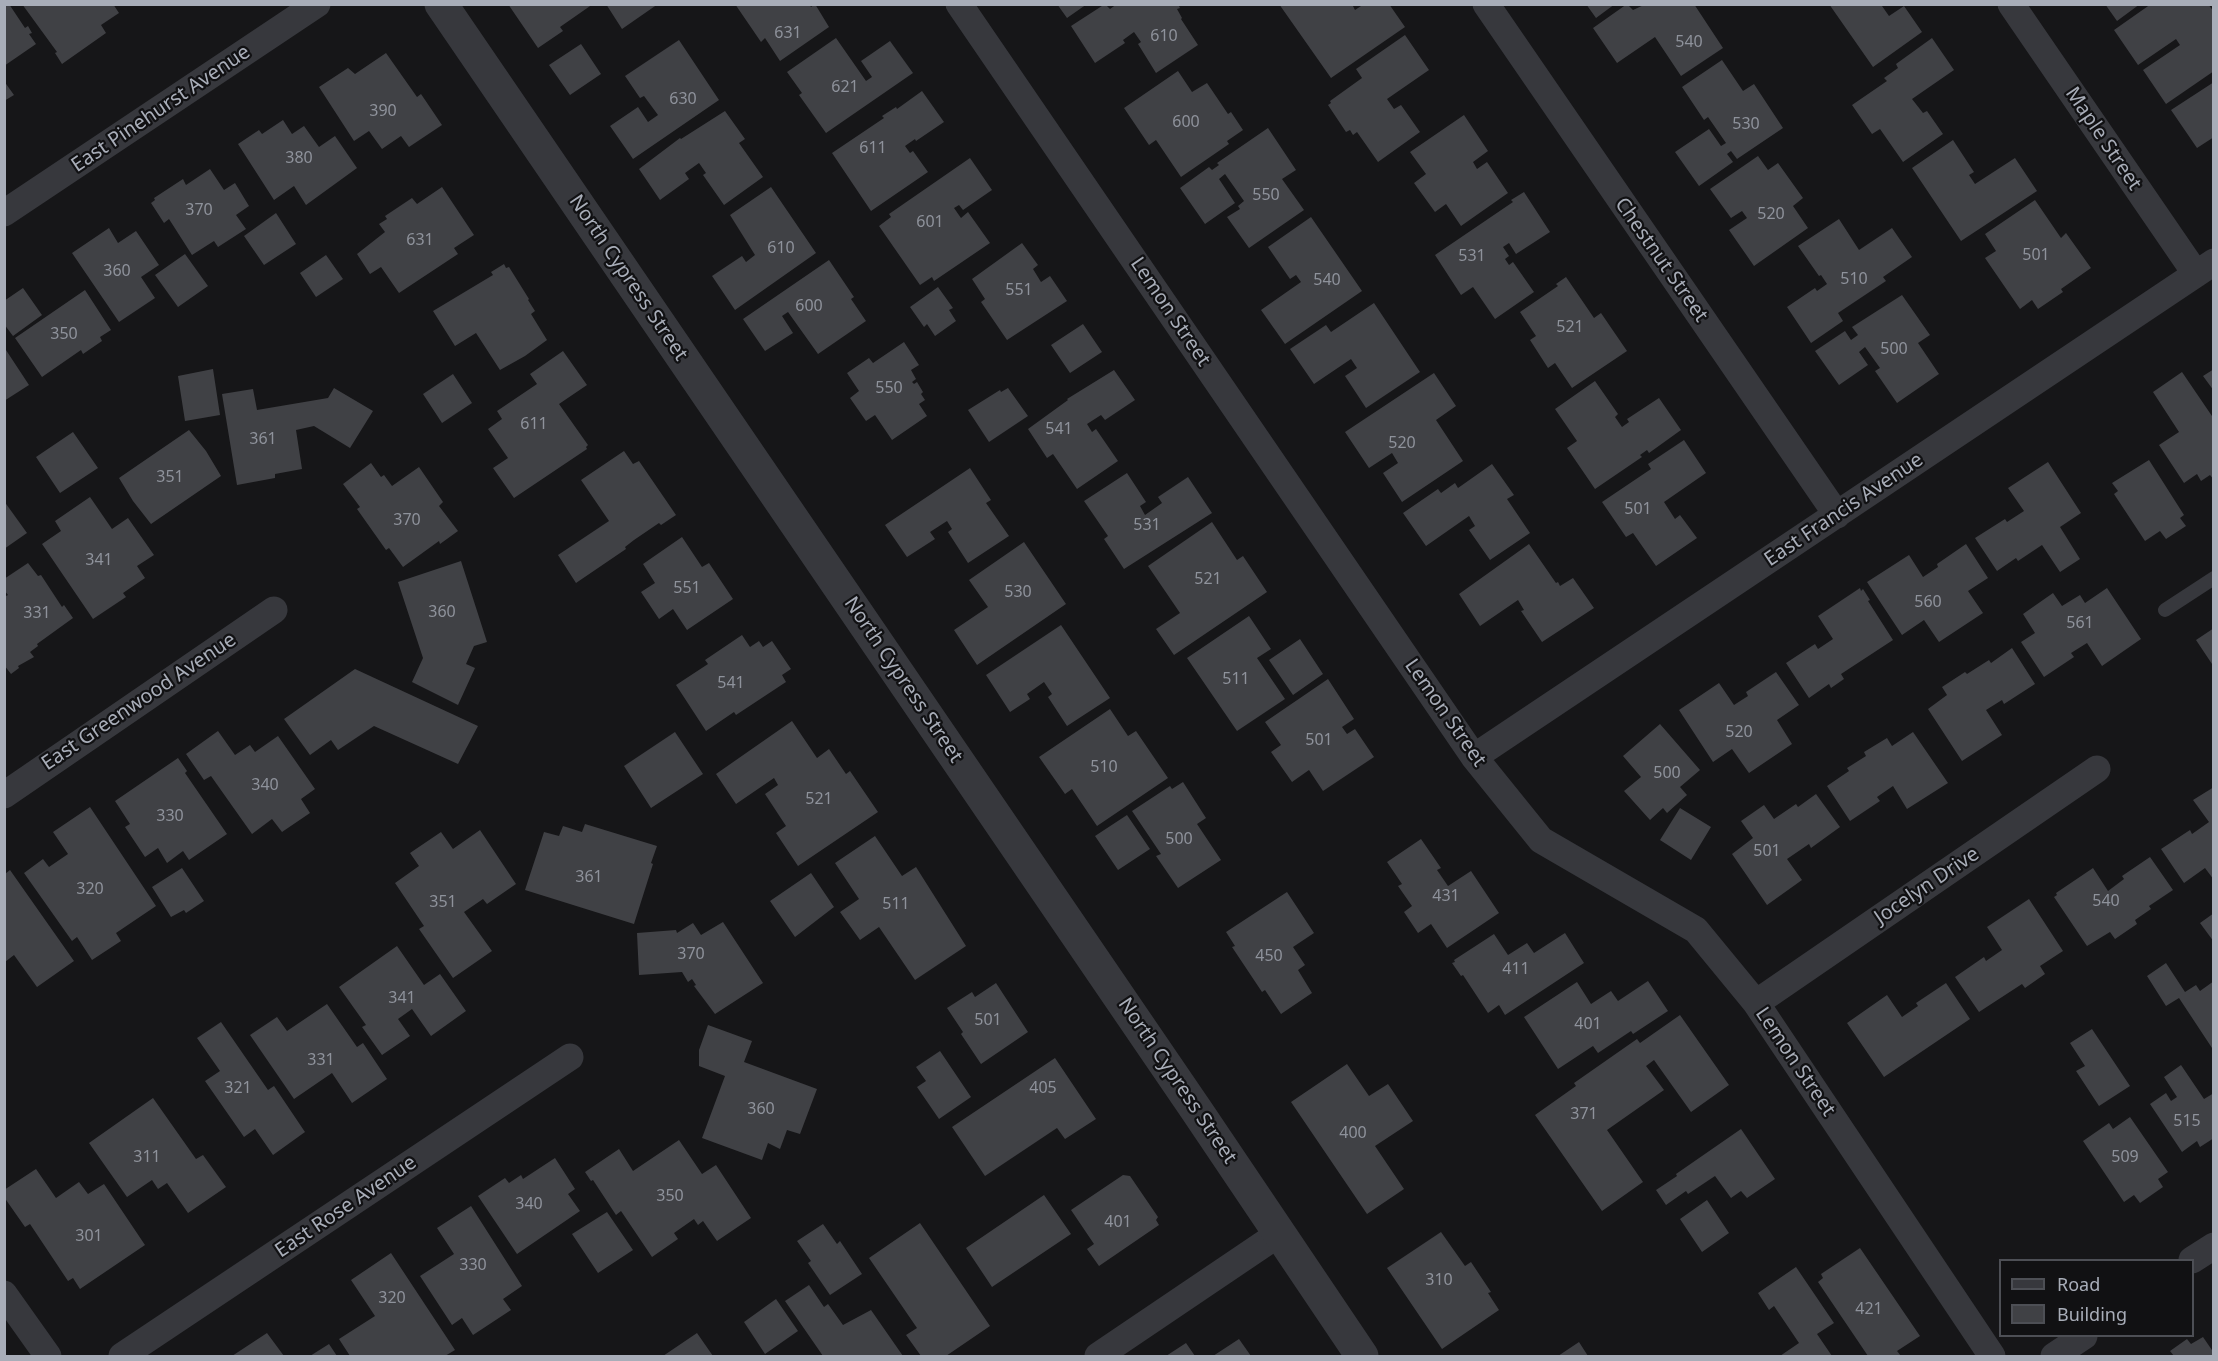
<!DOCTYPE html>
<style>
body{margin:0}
#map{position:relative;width:2218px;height:1361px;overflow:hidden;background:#161618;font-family:"Noto Sans",sans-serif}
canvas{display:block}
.frame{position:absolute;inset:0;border:6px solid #a8adb8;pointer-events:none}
.legend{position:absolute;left:1999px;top:1259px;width:195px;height:78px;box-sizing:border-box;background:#111113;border:2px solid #4d4f55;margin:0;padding:8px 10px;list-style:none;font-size:18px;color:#a8adb8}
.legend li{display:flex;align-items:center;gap:12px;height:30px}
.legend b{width:30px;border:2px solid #4d4f55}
</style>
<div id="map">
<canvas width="2218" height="1361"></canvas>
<div class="frame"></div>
<ul class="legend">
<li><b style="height:8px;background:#37383d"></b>Road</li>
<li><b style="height:16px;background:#404145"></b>Building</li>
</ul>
</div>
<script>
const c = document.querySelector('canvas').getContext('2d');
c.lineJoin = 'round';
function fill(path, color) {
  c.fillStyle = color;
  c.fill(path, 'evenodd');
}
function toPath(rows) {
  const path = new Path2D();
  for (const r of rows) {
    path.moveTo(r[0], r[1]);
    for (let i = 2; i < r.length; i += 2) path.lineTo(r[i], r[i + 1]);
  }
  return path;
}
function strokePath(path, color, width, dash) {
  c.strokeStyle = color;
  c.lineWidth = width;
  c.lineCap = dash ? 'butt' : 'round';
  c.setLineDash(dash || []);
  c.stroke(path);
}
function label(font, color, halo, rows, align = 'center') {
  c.font = font + ' "Noto Sans",sans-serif';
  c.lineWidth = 4.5;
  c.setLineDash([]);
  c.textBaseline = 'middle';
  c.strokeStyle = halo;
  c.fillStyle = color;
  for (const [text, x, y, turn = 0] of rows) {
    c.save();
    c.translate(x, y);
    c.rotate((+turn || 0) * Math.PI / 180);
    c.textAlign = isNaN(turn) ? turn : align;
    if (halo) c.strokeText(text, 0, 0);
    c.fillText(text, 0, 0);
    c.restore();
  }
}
fill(toPath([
 [4,4,9,4,25,28,28,26,32,33,29,34,36,44,4,66],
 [22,4,113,4,119,13,101,25,106,33,62,64,55,53,57,52],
 [508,4,593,4,560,27,563,31,538,48],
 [606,4,658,4,622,29],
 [735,4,809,4,811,7,815,4,829,27,780,61,765,38,761,42],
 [1057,4,1087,4,1067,18],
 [1105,4,1110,9,1117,4,1178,4,1180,8,1177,9,1182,18,1181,19,1198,45,1156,73,1138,44,1141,42,1134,32,1123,40,1125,43,1095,63,1071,26],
 [1279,4,1352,4,1355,10,1364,4,1389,4,1405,27,1331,78],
 [1586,4,1615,4,1596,18],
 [1627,4,1633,10,1646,4,1694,4,1723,48,1681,76,1655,37,1617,63,1593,28],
 [1829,4,1884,4,1882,6,1889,16,1904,6,1922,32,1873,67],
 [2105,4,2140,4,2117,21],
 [2151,4,2208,4,2214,12,2214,71,2166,104,2143,70,2180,45,2176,39,2138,65,2114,30],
 [1405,35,1429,70,1387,99,1394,109,1401,105,1420,132,1378,162,1357,132,1353,135,1350,130,1346,132,1328,105,1331,103,1330,101,1362,78,1356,69],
 [836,38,866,81,872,77,861,61,890,41,913,73,826,133,799,95,802,93,787,72],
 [1932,38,1954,70,1912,99,1923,113,1927,111,1943,134,1903,162,1880,129,1872,134,1852,105,1887,81,1884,78,1898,68,1896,64],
 [679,40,719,100,633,159,610,126,638,107,648,122,658,115,644,96,640,98,625,76],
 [581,44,601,74,570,95,549,65],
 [386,53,417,97,421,94,442,125,409,147,401,136,382,149,369,131,354,141,319,87,348,68,355,74],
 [1722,60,1743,91,1754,84,1783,128,1737,159,1731,151,1727,154,1733,162,1699,186,1675,152,1709,129,1721,146,1726,143,1708,117,1704,120,1682,87],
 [1178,71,1192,92,1207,83,1228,114,1231,112,1243,130,1227,141,1229,144,1181,177,1156,140,1149,145,1124,108],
 [4,81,14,95,4,101],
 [2214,82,2214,137,2197,148,2171,110],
 [922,91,944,122,916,141,915,139,905,146,910,153,913,151,928,172,871,211,832,153,884,118,882,116,896,107,897,109],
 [725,111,745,139,739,143,763,177,724,205,703,175,706,173,699,163,685,173,689,179,660,200,639,169,680,138,681,139],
 [1464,115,1488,151,1473,162,1477,169,1487,162,1508,193,1461,226,1446,204,1435,212,1414,183,1426,174,1410,152],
 [283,120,292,134,304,126,319,147,335,136,357,168,306,205,294,186,274,200,238,144,259,130,262,134],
 [1268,128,1296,170,1282,179,1304,210,1249,248,1227,217,1240,209,1238,206,1244,201,1225,174,1219,179,1235,203,1205,224,1180,188,1209,167,1212,170,1219,165,1217,163],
 [1953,140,1974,172,1969,175,1975,184,2015,158,2037,191,1961,241,1912,168],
 [1758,156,1768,170,1778,163,1803,198,1793,206,1808,228,1754,266,1729,230,1747,218,1742,211,1731,218,1710,189],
 [970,158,992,190,963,210,959,205,954,208,961,218,968,212,990,243,934,281,932,277,920,285,879,226,891,217,889,214],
 [210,169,224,190,235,183,249,206,236,215,246,229,218,247,214,241,192,255,169,219,164,223,151,203,155,200,154,198,183,179,186,185],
 [442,187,474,235,454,248,458,254,399,293,381,267,370,274,357,254,385,232,379,224,387,219,385,216,412,198,417,204],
 [771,187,816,253,735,310,712,276,742,256,746,262,755,255,730,215],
 [1524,192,1550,232,1516,254,1509,243,1503,247,1509,256,1505,259,1509,265,1513,262,1534,292,1495,319,1473,287,1461,295,1435,255,1513,202,1511,200],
 [2035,200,2061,238,2066,233,2091,268,2061,289,2063,292,2038,309,2032,300,2020,309,1985,258,1996,251,1985,234],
 [276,213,296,244,264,265,244,236],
 [1311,217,1362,291,1285,344,1261,310,1301,282,1296,275,1290,279,1268,247],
 [1839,219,1859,250,1892,228,1912,257,1883,277,1886,281,1838,313,1843,321,1811,343,1787,307,1815,288,1817,291,1827,284,1821,275,1819,276,1798,246],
 [109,228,118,243,136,231,159,265,141,277,155,298,119,322,72,253],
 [1022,243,1038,265,1033,269,1041,282,1050,276,1067,301,1007,340,981,302,985,299,972,279],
 [185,254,208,286,178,307,155,275],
 [326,255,343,279,316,297,300,273],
 [829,260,854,297,851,299,866,321,818,354,788,312,782,316,793,333,765,351,743,319],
 [504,264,506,268,509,267,529,299,528,300,535,311,531,314,547,340,525,356,500,370,476,333,455,346,433,311,493,275,491,272],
 [1566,277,1594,318,1601,313,1627,351,1572,388,1555,363,1548,368,1530,340,1536,336,1520,312,1558,286,1556,284],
 [938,287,953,308,949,310,956,321,935,336,927,324,924,327,910,307],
 [23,288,42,315,13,336,4,324,4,301],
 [85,290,111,330,100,337,102,341,83,354,81,350,42,377,15,338],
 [1902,295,1930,335,1918,343,1939,374,1897,403,1875,371,1880,368,1865,347,1859,352,1868,365,1839,385,1815,351,1845,331,1851,340,1858,335,1852,327],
 [1374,303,1420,372,1366,408,1345,376,1357,368,1351,359,1314,384,1290,349,1326,325,1331,332],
 [1083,324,1102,352,1070,373,1051,345],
 [904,342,919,365,911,370,916,379,912,382,914,384,917,382,923,392,921,394,925,400,919,404,927,416,892,440,875,415,866,421,850,398,859,391,847,373,869,358,873,363],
 [4,347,29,385,4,401],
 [563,351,587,385,559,404,588,445,586,447,587,449,514,498,493,468,508,458,488,429,502,419,497,411,537,384,530,374],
 [213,369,220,415,185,421,178,376],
 [2214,369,2214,391,2203,376],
 [1114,370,1135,400,1105,420,1101,415,1087,424,1092,432,1096,429,1118,461,1077,489,1053,454,1047,458,1028,429,1068,400,1067,399],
 [2182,372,2214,419,2214,480,2210,475,2201,481,2197,474,2184,483,2159,445,2179,432,2153,392],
 [1434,373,1456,406,1436,420,1463,461,1402,502,1383,473,1398,463,1392,453,1369,468,1345,432],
 [453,374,472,403,442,423,423,394],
 [1595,381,1618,414,1615,417,1622,427,1629,422,1627,419,1659,398,1681,430,1649,453,1647,450,1640,455,1642,457,1595,489,1567,448,1577,441,1555,409],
 [334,388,373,411,350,448,314,426,296,430,302,469,275,474,275,478,237,485,222,394,253,389,257,410,328,398],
 [1008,388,1028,416,989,442,968,410,1000,390,1001,392],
 [189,430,206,451,221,476,151,524,133,501,119,478],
 [73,432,98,468,60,493,36,457],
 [1684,440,1706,473,1664,502,1675,519,1680,515,1697,538,1656,566,1633,533,1626,537,1602,502,1651,469,1648,464],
 [624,451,633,464,639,461,676,515,661,525,659,523,634,540,625,547,626,549,576,583,558,555,609,521,581,480],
 [2149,460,2184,515,2180,518,2186,526,2166,539,2160,531,2145,541,2114,494,2118,491,2112,483],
 [2048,462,2081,513,2060,527,2080,559,2060,572,2042,545,2018,561,2016,558,1997,571,1975,538,2005,519,2007,522,2024,511,2008,488],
 [371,463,381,477,384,475,392,486,419,467,443,502,439,506,458,531,440,544,439,541,403,567,389,548,386,550,357,509,360,507,343,484],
 [1492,464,1514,495,1507,499,1530,533,1490,560,1469,530,1475,526,1469,516,1426,546,1403,513,1438,489,1441,493,1455,483,1458,488],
 [970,468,991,500,986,503,1009,536,968,563,948,532,952,529,947,521,930,532,935,539,907,557,885,525],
 [1127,473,1146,502,1140,506,1145,515,1162,503,1158,497,1188,477,1212,513,1124,569,1104,539,1108,536,1084,501],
 [90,497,112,529,128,518,154,555,137,566,145,578,123,593,126,597,93,619,42,544,61,531,55,521],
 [4,501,27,533,4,549],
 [1212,522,1237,560,1243,556,1267,592,1174,655,1156,629,1180,613,1148,566],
 [682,537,702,567,709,563,733,599,687,630,673,609,659,619,641,592,655,583,643,564],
 [1024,542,1066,604,977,665,954,630,988,607,969,580],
 [1529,544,1556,583,1558,582,1560,586,1573,578,1594,608,1542,642,1521,611,1524,610,1518,600,1480,626,1459,594],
 [1966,544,1988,578,1968,591,1983,613,1939,642,1924,620,1902,635,1867,582,1909,555,1923,577,1938,567,1937,564],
 [461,561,487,642,474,646,466,664,475,668,458,705,412,682,423,658,398,582],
 [28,563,38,576,41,575,62,607,64,605,73,618,37,644,38,646,30,652,34,657,18,666,19,668,11,674,4,665,4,597,8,595,4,590,4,579],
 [1860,588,1861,591,1863,589,1870,600,1868,601,1893,640,1841,674,1844,679,1831,688,1829,684,1809,698,1786,663,1815,644,1818,649,1833,639,1818,616],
 [2107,588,2141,639,2102,666,2087,643,2071,653,2074,657,2044,677,2021,642,2035,633,2023,614,2053,593,2062,606,2080,595,2085,603],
 [1249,616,1271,649,1257,658,1285,699,1237,731,1187,658],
 [1061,625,1110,698,1067,726,1048,697,1052,694,1044,682,1027,694,1030,699,1010,712,986,675],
 [2214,628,2214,667,2196,640],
 [742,635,750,647,759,641,763,647,772,641,791,669,782,675,786,682,736,715,734,712,706,731,676,685,708,664,705,660],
 [1300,639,1323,674,1293,695,1269,660],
 [2012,648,2035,684,2004,704,2002,700,1986,710,2002,735,1962,761,1928,709,1947,695,1942,687,1965,672,1967,674,1989,660,1991,663],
 [355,669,478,726,458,764,374,726,338,750,331,740,310,755,284,719],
 [1776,672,1799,705,1777,720,1792,744,1749,773,1732,749,1713,762,1679,710,1719,683,1734,705,1748,696,1746,692],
 [1328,679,1354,719,1342,727,1347,734,1355,729,1374,757,1323,791,1309,770,1292,782,1271,752,1281,745,1265,722],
 [1110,709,1128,736,1136,731,1168,778,1097,826,1072,789,1065,794,1039,757],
 [792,721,817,758,829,749,846,774,850,771,878,812,798,866,776,833,786,826,765,794,778,785,774,778,736,804,716,774],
 [1660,724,1700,770,1680,787,1687,795,1667,813,1663,808,1650,820,1624,791,1641,777,1623,756],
 [218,731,235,755,250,745,255,752,278,736,315,789,301,799,310,813,282,832,272,819,252,834,211,776,204,780,186,754],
 [675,732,703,774,651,808,624,766],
 [1913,732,1948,783,1907,809,1893,786,1877,797,1880,801,1850,821,1827,786,1849,771,1847,768,1866,756,1864,752,1887,738,1892,746],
 [178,758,187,771,185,773,227,834,189,860,183,851,167,863,158,848,145,857,125,827,130,824,115,801],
 [1183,782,1206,818,1197,824,1221,860,1178,888,1156,856,1161,854,1132,811,1170,786,1172,789],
 [2214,787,2214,880,2205,868,2184,883,2161,849,2190,830,2192,834,2209,822,2193,800],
 [1816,794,1840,827,1811,848,1809,844,1787,859,1802,880,1767,905,1732,854,1753,838,1741,821,1764,805,1774,819,1796,804,1798,807],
 [90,807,156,906,116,933,121,941,92,960,77,937,72,941,24,873,43,859,49,867,68,854,53,832],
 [1680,808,1711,827,1691,860,1660,840],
 [1127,815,1150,849,1118,870,1095,836],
 [585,824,657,846,651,863,653,864,634,924,525,890,544,832,559,836,563,826,582,832],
 [480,830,516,884,487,904,483,899,464,912,492,951,453,978,419,929,424,926,395,883,419,866,410,853,441,832,453,849],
 [875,836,902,876,916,867,966,946,915,980,879,927,860,940,840,912,859,899,835,863],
 [1421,839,1441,868,1437,870,1448,886,1471,871,1499,913,1447,948,1431,924,1418,933,1404,912,1412,906,1398,886,1402,884,1387,862],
 [2150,857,2173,890,2149,906,2151,909,2135,920,2137,924,2115,939,2110,932,2087,946,2054,897,2057,895,2056,893,2093,868,2108,891,2124,879,2122,876],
 [182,868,204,901,186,913,184,910,171,917,152,887],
 [10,870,74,961,37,987,14,955,5,962,5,874],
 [811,873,834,907,795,937,770,901],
 [1287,892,1314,933,1293,947,1305,965,1298,970,1312,993,1281,1014,1265,990,1262,992,1232,947,1235,946,1226,932],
 [2029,899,2063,951,2040,966,2045,974,2025,988,2022,984,1979,1012,1955,977,1984,957,1986,961,2002,950,1987,927],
 [2214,913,2214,942,2200,923],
 [723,922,763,983,715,1014,694,986,696,985,692,979,688,982,682,972,639,975,637,933,676,930,677,933,693,923,701,935],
 [1565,933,1584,963,1505,1015,1499,1005,1488,1013,1463,975,1461,976,1452,963,1455,962,1454,960,1494,934,1508,955,1527,943,1534,953],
 [397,946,424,985,440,974,466,1011,431,1036,412,1009,398,1019,410,1036,382,1055,362,1027,366,1025,339,987],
 [2166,963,2185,992,2196,985,2200,991,2214,981,2212,1048,2179,998,2166,1006,2147,976],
 [1648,981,1668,1011,1633,1034,1631,1031,1598,1053,1593,1046,1558,1069,1524,1017,1577,982,1591,1004,1611,991,1618,1001],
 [996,983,1028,1032,981,1064,961,1034,963,1032,947,1008,972,992,975,997],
 [1946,983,1970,1019,1884,1077,1847,1023,1887,995,1902,1017,1918,1006,1916,1003],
 [327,1004,357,1047,363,1043,387,1079,352,1103,332,1073,294,1099,250,1035,277,1017,287,1031],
 [1680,1015,1729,1085,1691,1112,1654,1060,1646,1066,1664,1090,1607,1130,1643,1182,1602,1211,1535,1115,1576,1086,1574,1083,1637,1039,1640,1043],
 [221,1022,268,1090,274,1086,305,1132,273,1155,255,1129,244,1137,205,1081,220,1071,197,1038],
 [708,1025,752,1041,744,1062,817,1089,800,1134,787,1130,780,1149,768,1143,762,1160,702,1138,725,1076,699,1066,699,1050],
 [2092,1029,2130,1086,2099,1106,2076,1071,2085,1066,2070,1043],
 [940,1051,971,1097,939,1119,917,1087,926,1081,916,1067],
 [1055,1058,1096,1119,1065,1139,1057,1128,985,1176,952,1127],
 [1347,1064,1369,1096,1388,1084,1413,1121,1375,1146,1404,1189,1367,1214,1291,1102],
 [2181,1065,2204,1099,2214,1093,2214,1138,2200,1147,2197,1141,2182,1152,2150,1104,2166,1093,2171,1101,2177,1097,2164,1077],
 [153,1098,196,1159,203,1155,226,1187,188,1213,167,1183,158,1189,152,1180,127,1197,89,1143],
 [2130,1117,2168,1172,2158,1179,2163,1187,2140,1203,2134,1195,2124,1202,2083,1141,2109,1123,2113,1129],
 [1741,1129,1775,1179,1747,1198,1741,1191,1731,1198,1715,1176,1688,1194,1686,1191,1666,1205,1656,1190,1677,1176,1676,1174],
 [679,1140,702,1174,716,1165,751,1218,717,1241,703,1221,698,1225,694,1219,674,1233,678,1239,652,1257,621,1211,616,1215,593,1180,591,1181,585,1172,619,1149,633,1171],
 [555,1158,575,1189,568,1194,580,1211,517,1254,478,1196,505,1178,509,1183,521,1175,523,1179],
 [36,1169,56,1198,79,1182,88,1194,104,1184,145,1245,80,1289,73,1278,68,1281,30,1224,25,1227,4,1197,4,1190],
 [1123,1175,1130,1176,1158,1217,1156,1220,1159,1225,1099,1266,1087,1249,1094,1244,1071,1210],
 [1044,1195,1071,1234,992,1287,966,1248],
 [1707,1200,1729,1233,1702,1252,1680,1219],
 [471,1206,522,1286,503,1299,511,1310,473,1335,462,1318,452,1325,420,1276,454,1254,437,1228],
 [607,1212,633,1250,598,1273,572,1234],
 [920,1223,990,1326,946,1356,921,1356,906,1335,917,1328,869,1258],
 [823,1224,837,1244,840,1241,862,1274,830,1295,808,1263,811,1261,797,1241],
 [1441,1232,1465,1266,1471,1262,1491,1292,1488,1293,1499,1310,1442,1349,1387,1268],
 [1860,1248,1920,1336,1897,1351,1901,1356,1868,1356,1818,1282,1823,1278,1821,1274],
 [391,1253,455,1350,445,1356,350,1356,339,1339,375,1316,351,1280],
 [1796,1267,1834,1323,1817,1334,1832,1356,1780,1356,1799,1343,1774,1306,1769,1310,1758,1293],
 [809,1285,824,1307,828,1304,843,1325,871,1310,903,1356,823,1356,785,1301],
 [776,1299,798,1331,765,1354,744,1322],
 [267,1333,284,1356,232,1356],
 [697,1333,713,1356,663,1356],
 [2203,1337,2214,1353,2214,1356,2174,1356,2170,1351,2187,1339,2191,1344],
 [1239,1339,1251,1356,1213,1356],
 [1579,1342,1588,1356,1558,1356],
 [1186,1343,1195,1356,1166,1356],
 [329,1344,337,1356,310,1356]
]), '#404145');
strokePath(toPath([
 [2165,610,2214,578]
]), '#37383d', 14);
strokePath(toPath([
 [959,4,1474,757,1541,840,1696,930,1756,1003,1992,1356],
 [1486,4,1837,515],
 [2011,4,2196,274],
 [4,213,317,4],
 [1474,757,2214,262],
 [4,795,274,610],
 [1756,1003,2097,769],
 [2192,1260,2214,1246],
 [4,1294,48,1356],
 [122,1356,570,1057],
 [1098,1356,1280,1233],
 [2054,1356,2084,1336]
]), '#37383d', 27);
strokePath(toPath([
 [441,4,1197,1111,1362,1356]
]), '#37383d', 33);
label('16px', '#8e929b', null, [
 ["631",788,33],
 ["610",1164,36],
 ["540",1689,42],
 ["621",845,87],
 ["630",683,99],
 ["390",383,111],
 ["600",1186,122],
 ["530",1746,124],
 ["611",873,148],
 ["380",299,158],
 ["550",1266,195],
 ["370",199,210],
 ["520",1771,214],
 ["601",930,222],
 ["631",420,240],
 ["610",781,248],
 ["501",2036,255],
 ["531",1472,256],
 ["360",117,271],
 ["510",1854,279],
 ["540",1327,280],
 ["551",1019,290],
 ["600",809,306],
 ["521",1570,327],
 ["350",64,334],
 ["500",1894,349],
 ["550",889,388],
 ["611",534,424],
 ["541",1059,429],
 ["361",263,439],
 ["520",1402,443],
 ["351",170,477],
 ["501",1638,509],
 ["370",407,520],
 ["531",1147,525],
 ["341",99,560],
 ["521",1208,579],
 ["551",687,588],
 ["530",1018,592],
 ["560",1928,602],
 ["360",442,612],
 ["331",37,613],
 ["561",2080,623],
 ["511",1236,679],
 ["541",731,683],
 ["520",1739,732],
 ["501",1319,740],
 ["510",1104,767],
 ["500",1667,773],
 ["340",265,785],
 ["521",819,799],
 ["330",170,816],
 ["500",1179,839],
 ["501",1767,851],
 ["361",589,877],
 ["320",90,889],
 ["431",1446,896],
 ["540",2106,901],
 ["351",443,902],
 ["511",896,904],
 ["370",691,954],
 ["450",1269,956],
 ["411",1516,969],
 ["341",402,998],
 ["501",988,1020],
 ["401",1588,1024],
 ["331",321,1060],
 ["321",238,1088],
 ["405",1043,1088],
 ["360",761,1109],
 ["371",1584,1114],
 ["515",2187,1121],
 ["400",1353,1133],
 ["311",147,1157],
 ["509",2125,1157],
 ["350",670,1196],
 ["340",529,1204],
 ["401",1118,1222],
 ["301",89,1236],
 ["330",473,1265],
 ["310",1439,1280],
 ["320",392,1298],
 ["421",1869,1309]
]);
label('20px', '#a8adb8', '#111113', [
 ["East Pinehurst Avenue",161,109,-34],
 ["Maple Street",2103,139,56],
 ["Chestnut Street",1661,260,55],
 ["North Cypress Street",628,278,56],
 ["Lemon Street",1170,312,56],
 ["East Francis Avenue",1844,510,-34],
 ["North Cypress Street",903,680,56],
 ["East Greenwood Avenue",139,702,-34],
 ["Lemon Street",1445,713,55],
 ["Jocelyn Drive",1927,886,-34],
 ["Lemon Street",1795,1062,56],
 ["North Cypress Street",1177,1081,56],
 ["East Rose Avenue",346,1207,-34]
]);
</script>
